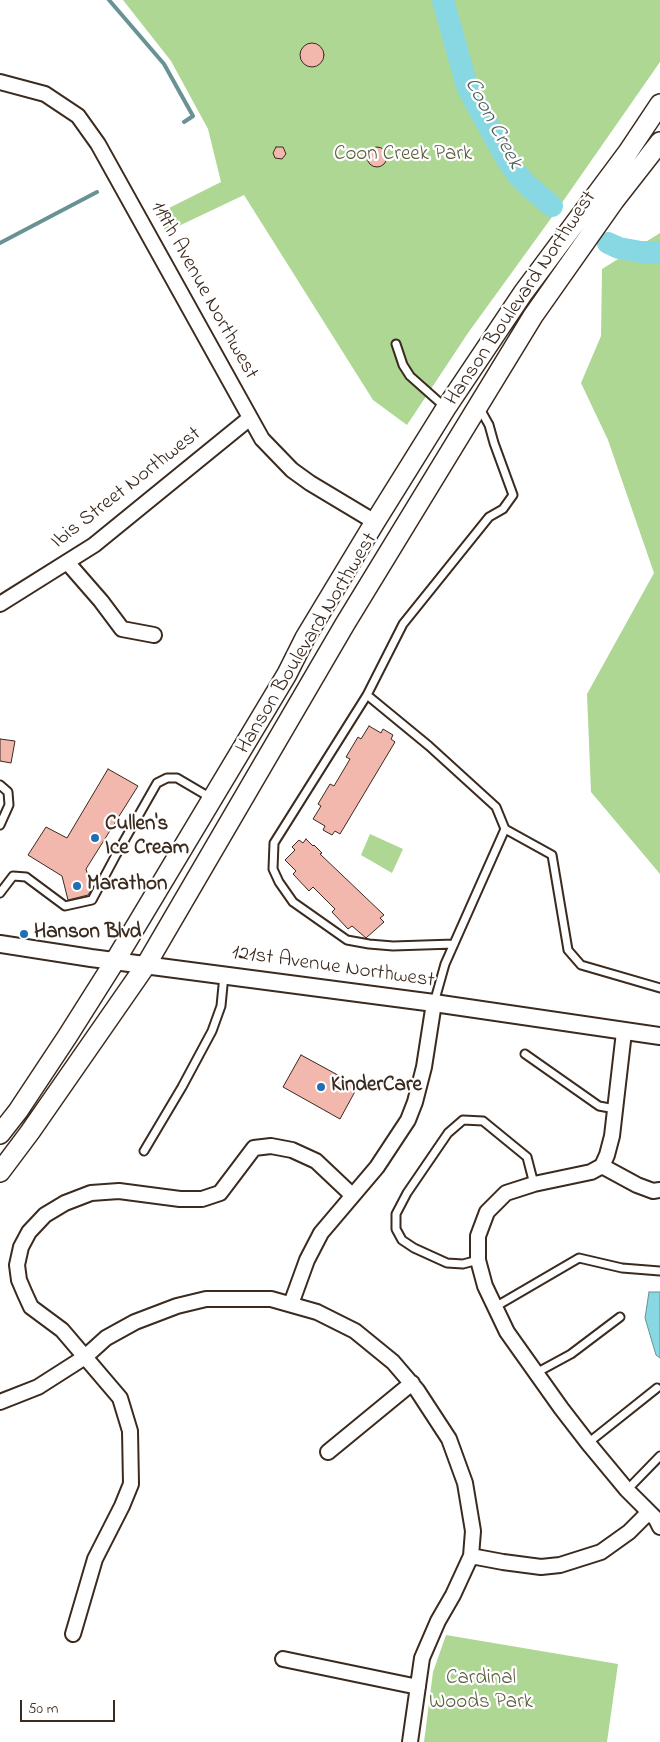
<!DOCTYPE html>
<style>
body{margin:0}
#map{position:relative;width:660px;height:1742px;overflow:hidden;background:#fff;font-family:"Indie Flower",sans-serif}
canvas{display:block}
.scale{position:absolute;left:20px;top:1700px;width:95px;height:22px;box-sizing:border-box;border:2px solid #3b2a1e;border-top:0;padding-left:6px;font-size:15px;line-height:18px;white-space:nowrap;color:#3b2a1e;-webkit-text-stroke:4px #fff;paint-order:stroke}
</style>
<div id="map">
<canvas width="660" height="1742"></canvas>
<div class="scale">50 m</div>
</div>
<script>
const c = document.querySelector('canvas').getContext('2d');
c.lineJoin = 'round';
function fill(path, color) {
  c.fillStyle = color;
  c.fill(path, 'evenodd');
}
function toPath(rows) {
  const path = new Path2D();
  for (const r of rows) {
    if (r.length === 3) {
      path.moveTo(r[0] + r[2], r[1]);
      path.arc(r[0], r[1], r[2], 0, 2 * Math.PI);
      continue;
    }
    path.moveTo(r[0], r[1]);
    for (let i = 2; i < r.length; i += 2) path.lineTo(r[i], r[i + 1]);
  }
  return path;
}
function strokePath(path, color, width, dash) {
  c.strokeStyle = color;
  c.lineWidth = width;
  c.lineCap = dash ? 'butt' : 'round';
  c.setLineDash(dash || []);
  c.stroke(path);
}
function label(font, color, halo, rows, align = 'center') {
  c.font = font + ' "Indie Flower",sans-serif';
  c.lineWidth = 4.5;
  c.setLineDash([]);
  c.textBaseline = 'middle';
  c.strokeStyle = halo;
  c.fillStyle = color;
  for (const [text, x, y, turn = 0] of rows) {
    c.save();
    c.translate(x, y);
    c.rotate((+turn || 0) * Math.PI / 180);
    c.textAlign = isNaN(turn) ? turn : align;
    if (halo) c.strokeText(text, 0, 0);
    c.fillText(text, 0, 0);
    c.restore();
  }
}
fill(toPath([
 [123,0,660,0,660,62,552,217,468,333,407,425,373,400,244,195,166,232,157,214,221,182,208,129,171,61],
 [660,233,660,874,591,792,587,694,654,573,608,440,581,383,601,336,602,269],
 [370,834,403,849,392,873,361,855],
 [446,1635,618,1664,607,1742,424,1742,433,1672]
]), '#aed794');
const water = toPath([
 [649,1292,660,1292,660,1358,656,1355,645,1318,649,1292]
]);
fill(water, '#87d8e3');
strokePath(water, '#699294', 1);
strokePath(toPath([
 [109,0,164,64,193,116,184,122],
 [0,243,97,192]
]), '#699294', 4);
strokePath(toPath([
 [443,0,467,86,480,111,506,158,517,174,527,185,552,206],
 [608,243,619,248,641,252,660,252]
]), '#87d8e3', 22);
const building = toPath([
 [312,55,12],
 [377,157,10],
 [276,147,283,147,286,154,282,159,275,158,273,153,276,147],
 [369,726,381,733,383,729,393,735,391,739,395,742,340,834,335,831,332,835,323,830,325,826,313,819,321,806,318,804,330,784,334,786,350,759,346,757,358,737,361,739,369,726],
 [0,739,15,741,11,763,0,761,0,739],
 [108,769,138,786,86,869,92,889,88,895,68,900,62,876,28,855,46,827,67,838,108,769],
 [306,839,313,846,314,845,322,853,320,854,384,915,380,918,384,922,366,938,352,926,348,929,332,912,335,909,313,887,309,891,293,874,296,871,285,860,295,850,292,847,299,840,303,843,306,839],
 [301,1055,358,1086,340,1119,283,1087,301,1055]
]);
fill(building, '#f2b7ad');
strokePath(building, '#3b2a1e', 1);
const service = toPath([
 [396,344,403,365,410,376,446,408],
 [367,695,429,746,496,807,505,829,445,964,434,1003],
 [0,785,8,792,9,805,0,825],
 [505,829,552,855,568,950,581,965,660,988],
 [0,893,13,876,26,877,65,906,92,900,116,855,157,783,167,778,177,778,211,798],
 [454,944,393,946,369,944,347,940,293,902,279,882,273,869,274,843,367,695,403,624,489,517,503,509,513,495,494,443,489,425,479,407],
 [525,1054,599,1106,615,1109],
 [144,1151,182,1087,212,1031,221,1006,224,975],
 [478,1260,463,1264,447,1263,414,1248,402,1240,396,1229,396,1214,407,1193,448,1133,463,1120,483,1121,527,1157,534,1184],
 [495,1307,579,1258,622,1268,660,1271],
 [536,1373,571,1354,620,1317],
 [588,1443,657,1388],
 [627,1490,660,1456]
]);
const minor = toPath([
 [0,82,45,94,78,116,98,144,262,439,292,470,310,483,375,522],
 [67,562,101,601,122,629,154,635],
 [0,604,94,545,250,418],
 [624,1032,612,1136,607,1155,602,1166,591,1172,534,1184,506,1193,487,1212,478,1236,478,1260,485,1286,507,1332,561,1408,588,1443,627,1490,656,1519,660,1527],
 [602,1166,637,1185,653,1191,660,1190],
 [291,1304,307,1260,321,1233,377,1167,408,1120,415,1102,424,1067,434,1003],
 [0,1402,38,1387,85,1357,106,1338,135,1322,177,1306,206,1299,271,1299,317,1312,355,1331,393,1362,417,1390,449,1439,465,1483,473,1531,471,1556,453,1595,438,1621,422,1658,410,1742],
 [328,1452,412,1383],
 [471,1556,503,1562,541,1567,560,1565,601,1552,629,1532,649,1512],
 [73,1634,95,1559,122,1506,131,1484,130,1431,120,1398,62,1330,31,1307,25,1294,19,1280,17,1265,21,1247,29,1232,45,1215,65,1203,91,1193,119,1191,180,1199,202,1199,220,1193,254,1148,271,1146,292,1150,316,1161,352,1195],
 [283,1659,418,1687]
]);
const tertiary = toPath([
 [0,944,91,958,434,1003,660,1036]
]);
const secondary = toPath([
 [0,1134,18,1111,67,1037,115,961,287,674,305,638,375,522,446,408,523,293,628,152,660,104],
 [0,1172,30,1132,146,965,345,624,533,316,614,201,660,142]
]);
strokePath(service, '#3b2a1e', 11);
strokePath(minor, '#3b2a1e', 18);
strokePath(tertiary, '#3b2a1e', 20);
strokePath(secondary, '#3b2a1e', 22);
strokePath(service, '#fff', 7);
strokePath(minor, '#fff', 14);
strokePath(tertiary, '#fff', 16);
strokePath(secondary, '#fff', 19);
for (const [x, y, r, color] of [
 [95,838,5,"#1f6fb2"],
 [77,886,5,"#1f6fb2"],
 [24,934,5,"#1f6fb2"],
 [321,1087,5,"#1f6fb2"]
]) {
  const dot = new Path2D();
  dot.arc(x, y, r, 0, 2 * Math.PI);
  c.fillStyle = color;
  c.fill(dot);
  strokePath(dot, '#fff', 2);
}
label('21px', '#5e5e41', '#fff', [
 ["Coon Creek Park",403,156],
 ["Cardinal",481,1680],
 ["Woods Park",481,1704]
]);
label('21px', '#3b2a1e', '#fff', [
 ["119th Avenue Northwest",203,291,61],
 ["Hanson Boulevard Northwest",522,299,-56],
 ["Ibis Street Northwest",127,489,-38],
 ["Hanson Boulevard Northwest",308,644,-59],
 ["121st Avenue Northwest",333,968,8]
]);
label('bold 21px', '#3b2a1e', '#fff', [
 ["Cullen's",105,826],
 ["Ice Cream",105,850],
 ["Marathon",87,886],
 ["Hanson Blvd",34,934],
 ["KinderCare",331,1087]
], 'left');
label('italic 22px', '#525e59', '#fff', [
 ["Coon Creek",492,124,62]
]);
</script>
